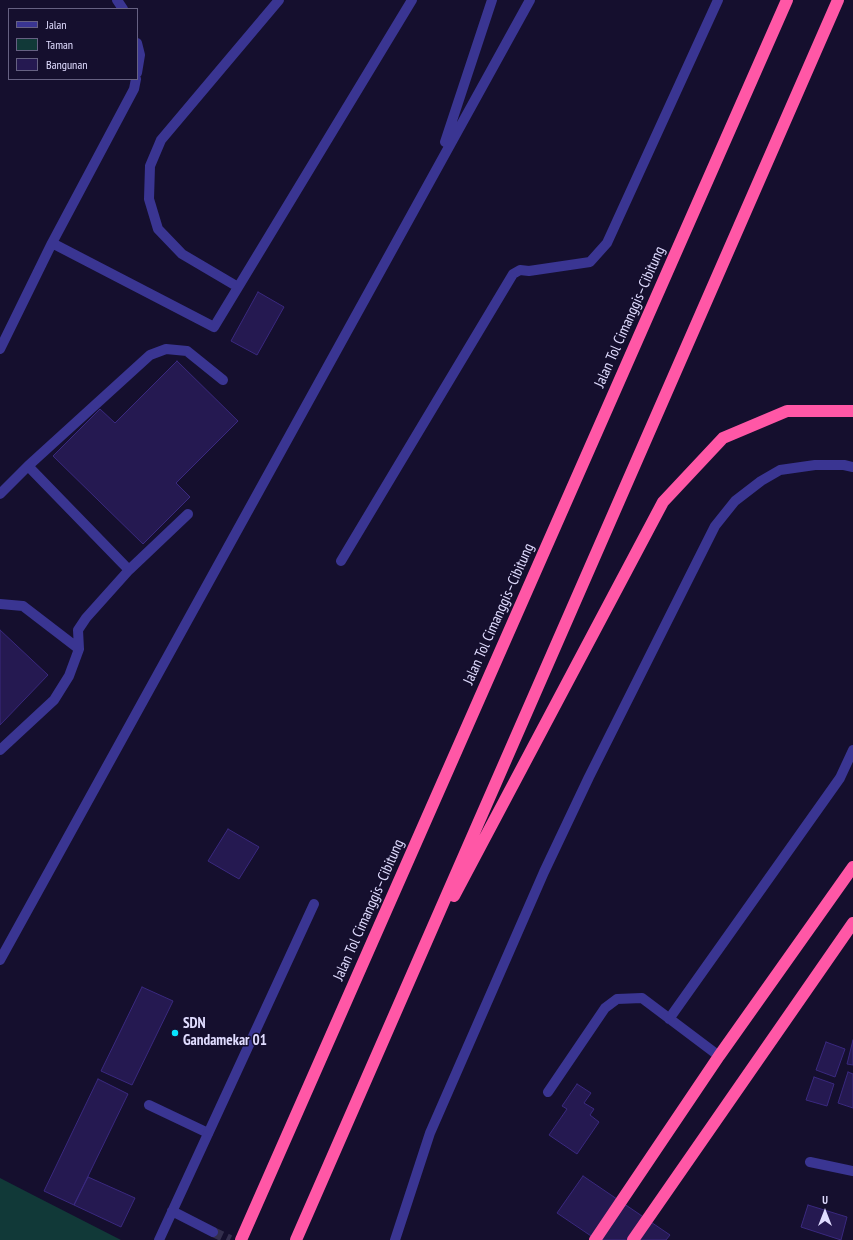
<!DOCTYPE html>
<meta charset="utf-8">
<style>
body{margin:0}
#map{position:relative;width:853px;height:1240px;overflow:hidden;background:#150f2e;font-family:"PT Sans Narrow",sans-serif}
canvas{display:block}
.legend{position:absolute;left:8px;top:8px;width:130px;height:72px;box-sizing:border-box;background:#150f2e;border:1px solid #666182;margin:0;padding:5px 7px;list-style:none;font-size:12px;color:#e0dcff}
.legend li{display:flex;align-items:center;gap:8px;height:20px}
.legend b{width:20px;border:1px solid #666182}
.north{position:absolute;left:805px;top:1192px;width:40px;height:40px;-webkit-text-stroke:3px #150f2e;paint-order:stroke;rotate:0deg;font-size:11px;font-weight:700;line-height:16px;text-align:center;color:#e0dcff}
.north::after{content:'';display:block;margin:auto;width:14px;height:18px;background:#e0dcff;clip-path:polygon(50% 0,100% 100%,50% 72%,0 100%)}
</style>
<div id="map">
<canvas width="853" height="1240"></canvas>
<ul class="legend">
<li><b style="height:5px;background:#3a3592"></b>Jalan</li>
<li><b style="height:11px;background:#113938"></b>Taman</li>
<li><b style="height:11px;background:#251951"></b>Bangunan</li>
</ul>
<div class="north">U</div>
</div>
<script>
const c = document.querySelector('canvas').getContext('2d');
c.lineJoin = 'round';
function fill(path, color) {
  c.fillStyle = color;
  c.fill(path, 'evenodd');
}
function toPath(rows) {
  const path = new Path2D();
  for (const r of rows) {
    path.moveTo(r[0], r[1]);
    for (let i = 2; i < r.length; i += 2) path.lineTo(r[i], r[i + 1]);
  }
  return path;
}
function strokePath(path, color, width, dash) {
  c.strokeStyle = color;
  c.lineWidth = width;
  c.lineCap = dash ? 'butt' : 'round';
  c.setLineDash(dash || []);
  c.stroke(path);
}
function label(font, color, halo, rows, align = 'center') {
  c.font = font + ' "PT Sans Narrow",sans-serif';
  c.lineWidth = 3;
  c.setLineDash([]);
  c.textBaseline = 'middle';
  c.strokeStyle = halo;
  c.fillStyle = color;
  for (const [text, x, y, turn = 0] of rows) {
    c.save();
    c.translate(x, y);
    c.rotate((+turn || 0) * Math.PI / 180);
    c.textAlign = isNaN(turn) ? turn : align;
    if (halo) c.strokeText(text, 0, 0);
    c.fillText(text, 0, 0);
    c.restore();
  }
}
fill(toPath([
 [0,1178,31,1194,121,1240,0,1240]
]), '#113938');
const building = toPath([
 [258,292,284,307,257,355,231,341,258,292],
 [177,361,238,421,176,483,190,497,143,544,53,456,100,409,115,423,177,361],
 [0,630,48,675,0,725,0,630],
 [228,829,259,847,239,879,208,861,228,829],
 [142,987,173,1001,132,1085,101,1071,142,987],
 [853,1040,853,1065,847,1064,853,1040],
 [826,1042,845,1049,835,1077,816,1070,826,1042],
 [848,1072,853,1074,853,1108,838,1103,848,1072],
 [814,1077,834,1084,827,1106,806,1100,814,1077],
 [98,1079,128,1094,74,1205,44,1191,98,1079],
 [577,1084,591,1093,584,1103,594,1109,590,1115,599,1122,577,1154,549,1135,567,1109,562,1106,577,1084],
 [583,1176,670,1235,666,1240,597,1240,557,1213,583,1176],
 [88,1177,135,1198,121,1227,74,1205,88,1177],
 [808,1205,847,1217,841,1240,801,1227,808,1205]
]);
fill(building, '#251951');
strokePath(building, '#3a297f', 1);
strokePath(toPath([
 [213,1232,230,1240]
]), '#332e4d', 10, [10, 5]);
strokePath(toPath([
 [117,0,123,9],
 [137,43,140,55,137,73],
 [445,142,492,0],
 [52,243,214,327,412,0],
 [238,287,182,254,158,229,149,199,150,166,161,140,279,0],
 [0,349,52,243,134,89,136,79],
 [28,466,129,570],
 [0,494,28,466,150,355,166,349,187,351,223,380],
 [341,561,513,274,520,270,529,271,590,262,607,243,718,0],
 [0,604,23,606,79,649,69,676,54,700,0,750],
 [79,649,78,630,86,618,129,570,188,514],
 [0,960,530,0],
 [669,1019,840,778,853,750],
 [548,1092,605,1008,617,999,642,998,719,1056],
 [149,1105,208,1133]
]), '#3a3592', 10);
strokePath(toPath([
 [810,1162,853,1171],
 [172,1211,213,1232],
 [159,1240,314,904],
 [395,1240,430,1133,544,872,589,777,715,526,735,501,761,481,780,470,815,465,844,465,853,467]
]), '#3a3592', 10);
strokePath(toPath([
 [454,896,663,502,723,438,787,411,853,411],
 [241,1240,787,0],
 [296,1240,838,0],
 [595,1240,719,1056,853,867],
 [633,1240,853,923]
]), '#ff57a6', 12);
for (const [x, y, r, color] of [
 [175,1033,4,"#08e4ff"]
]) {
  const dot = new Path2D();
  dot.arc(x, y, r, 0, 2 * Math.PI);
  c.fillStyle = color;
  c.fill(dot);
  strokePath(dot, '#150f2e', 1.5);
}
label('15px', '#e0dcff', '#150f2e', [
 ["Jalan Tol Cimanggis–Cibitung",630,317,-66],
 ["Jalan Tol Cimanggis–Cibitung",499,614,-66],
 ["Jalan Tol Cimanggis–Cibitung",369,910,-66]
]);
label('bold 15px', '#e0dcff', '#150f2e', [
 ["SDN",183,1024],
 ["Gandamekar 01",183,1041]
], 'left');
</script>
